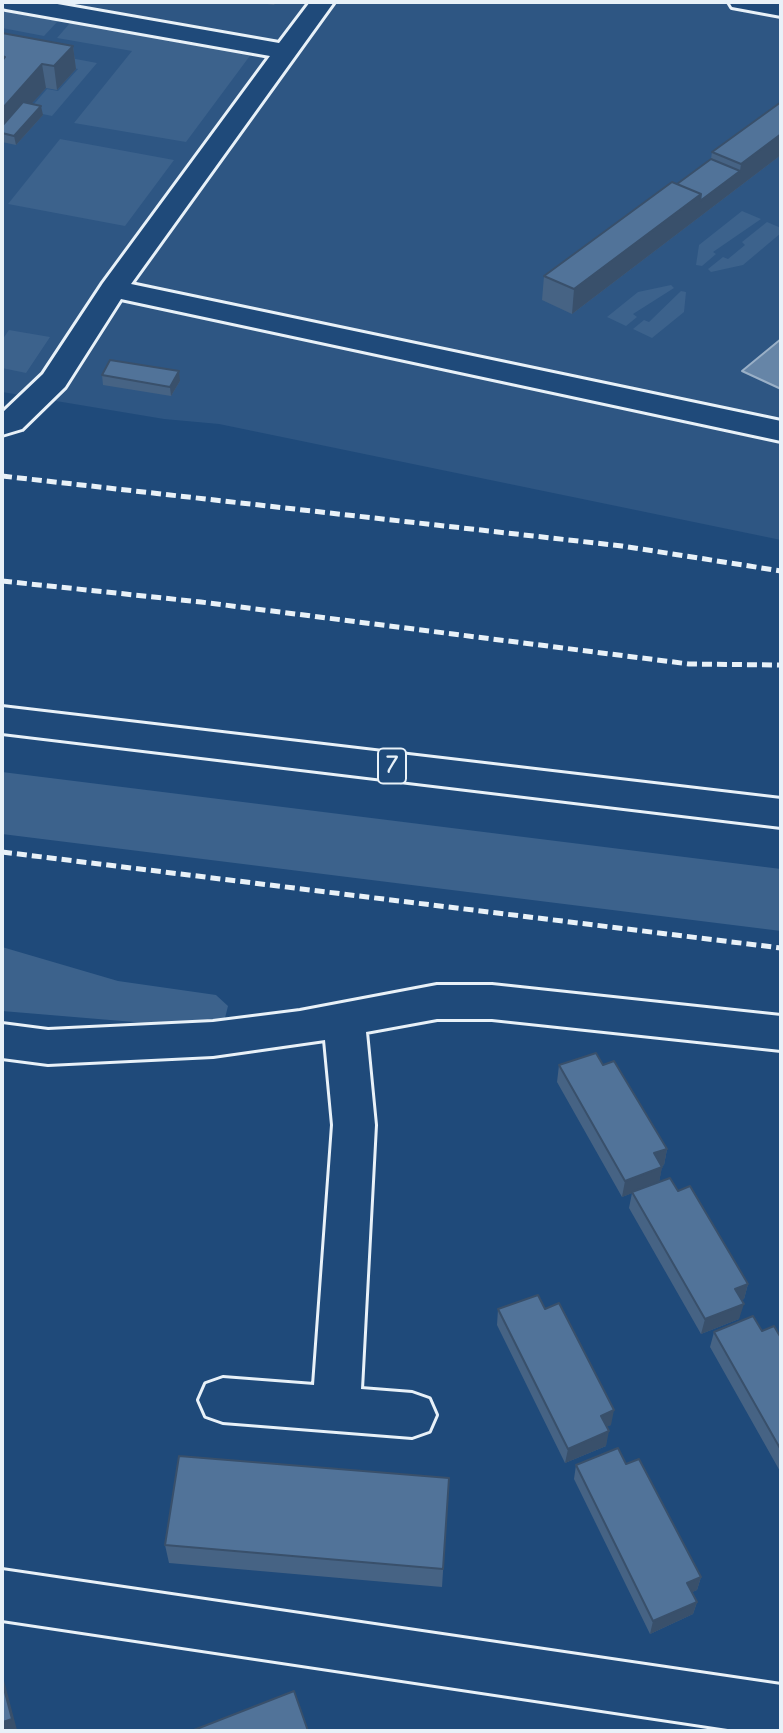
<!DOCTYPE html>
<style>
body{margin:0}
#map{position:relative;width:783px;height:1733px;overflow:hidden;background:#1f4a7a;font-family:Mynerve,sans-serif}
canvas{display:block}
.frame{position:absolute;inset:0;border:4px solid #e8f1f8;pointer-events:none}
</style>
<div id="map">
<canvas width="783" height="1733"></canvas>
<div class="frame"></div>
</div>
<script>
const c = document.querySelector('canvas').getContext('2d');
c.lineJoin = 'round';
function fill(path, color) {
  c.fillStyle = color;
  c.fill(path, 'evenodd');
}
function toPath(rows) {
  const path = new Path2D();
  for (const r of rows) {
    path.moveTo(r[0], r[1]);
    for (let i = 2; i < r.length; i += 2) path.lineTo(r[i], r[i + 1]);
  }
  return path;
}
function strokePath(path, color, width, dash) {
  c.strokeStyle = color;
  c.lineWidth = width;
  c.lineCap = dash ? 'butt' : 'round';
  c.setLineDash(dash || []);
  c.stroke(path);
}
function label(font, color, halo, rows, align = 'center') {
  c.font = font + ' Mynerve,sans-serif';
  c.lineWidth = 7;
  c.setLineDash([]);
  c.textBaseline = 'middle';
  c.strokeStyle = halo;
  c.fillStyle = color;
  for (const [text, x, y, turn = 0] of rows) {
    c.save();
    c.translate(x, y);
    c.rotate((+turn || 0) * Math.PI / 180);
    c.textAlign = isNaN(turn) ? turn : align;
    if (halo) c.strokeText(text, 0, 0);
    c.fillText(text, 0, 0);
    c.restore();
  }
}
fill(toPath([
 [2,2,781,2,781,540,219,424,164,419,2,392]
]), '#2e5683');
fill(toPath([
 [2,11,58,21,44,36,2,28],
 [70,23,145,36,252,53,186,142,74,123,132,51,57,38],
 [44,53,97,63,52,116,28,111,47,89,58,91,78,69,37,61],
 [60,139,174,160,125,226,8,204],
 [742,211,761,219,713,252,716,254,702,266,696,265,699,245],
 [767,222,781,228,781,233,743,265,711,272,708,269,723,257,728,259,745,245,742,242],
 [671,285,674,288,633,314,637,317,626,326,607,317,638,292],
 [681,291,686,292,684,312,652,338,633,329,644,320,649,322],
 [9,330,50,337,26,373,2,368,2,340],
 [2,772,781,869,781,931,2,834],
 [2,947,118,981,216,995,228,1006,223,1026,158,1024,2,1011]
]), '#3c628c');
const water = toPath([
 [781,339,781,389,742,371,781,339]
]);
fill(water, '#6685a7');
strokePath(water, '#9ab0c7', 2);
const minor = toPath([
 [2,2,46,2,279,43,310,2,334,2,131,284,781,421,781,441,121,299,65,387,22,429,2,435,2,413,43,374,103,283,270,56,6,9,2,8,2,2],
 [729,2,781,2,781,16,732,7,729,2],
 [437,985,492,985,781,1016,781,1050,492,1019,437,1019,366,1032,375,1125,361,1389,412,1393,429,1399,436,1415,429,1431,412,1437,223,1422,206,1416,199,1400,206,1384,223,1378,314,1385,333,1125,325,1040,213,1056,48,1064,2,1058,2,1024,48,1030,213,1022,300,1011,437,985],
 [2,1570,781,1685,781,1731,741,1731,2,1620,2,1570]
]);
const highway = toPath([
 [2,707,781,799,781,827,2,733,2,707]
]);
strokePath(minor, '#e8f1f8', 6);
strokePath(highway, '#e8f1f8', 6);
fill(minor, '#1f4a7a');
fill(highway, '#1f4a7a');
strokePath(toPath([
 [2,476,622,546,781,571],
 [2,581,201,602,689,664,781,665],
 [2,852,781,948]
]), '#e8f1f8', 5, [10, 5]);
fill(toPath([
 [253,2,276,2,274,5],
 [2,33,73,46,76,69,57,90,46,88,31,104,43,115,16,145,2,142],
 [712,152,781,155,572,314,542,300,544,276,677,184,711,159],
 [102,375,180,381,171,396,103,385],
 [559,1065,603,1065,667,1149,664,1165,662,1166,659,1182,678,1191,748,1284,744,1299,741,1300,739,1319,701,1334,629,1208,632,1193,622,1197,557,1082],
 [498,1309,611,1425,607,1426,606,1446,565,1463,497,1325],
 [762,1331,781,1338,781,1473,710,1347,714,1332],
 [626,1464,701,1577,697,1590,692,1592,697,1602,693,1614,650,1634,574,1479,576,1465],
 [449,1478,442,1587,169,1563,165,1545]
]), '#466384');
fill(toPath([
 [73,46,76,69,57,90,54,66],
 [42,64,46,88,4,134,2,133,2,109],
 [41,106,43,115,16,145,14,136],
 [781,134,781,155,572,314,574,289,701,194,740,171,741,164],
 [179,371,180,381,171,396,170,387],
 [667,1149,664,1165,651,1170,654,1153],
 [662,1167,659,1183,622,1197,625,1181],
 [748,1284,744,1299,730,1304,735,1289],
 [744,1304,739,1319,701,1334,705,1319],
 [614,1410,611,1425,598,1430,601,1416],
 [609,1431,606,1446,565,1463,568,1449],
 [701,1577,697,1590,683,1596,687,1583],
 [697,1602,693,1614,650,1634,653,1621],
 [2,1673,17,1730,15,1731,5,1731,3,1722]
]), '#39506b');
const building = toPath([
 [2,33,73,46,54,66,42,64,2,109,2,61,5,57,2,56,2,33],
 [23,102,41,106,14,136,2,133,2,126,23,102],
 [781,102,781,134,741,164,712,152,781,102],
 [711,159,740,171,700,201,701,194,677,184,711,159],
 [672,182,701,194,574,289,544,276,672,182],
 [110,360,179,371,170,387,102,375,110,360],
 [596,1053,603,1065,614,1061,667,1149,654,1153,662,1167,625,1181,559,1065,596,1053],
 [670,1178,678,1191,690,1186,748,1284,735,1289,744,1304,705,1319,632,1192,670,1178],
 [538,1295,545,1309,559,1303,614,1410,601,1416,609,1431,568,1449,498,1309,538,1295],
 [753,1316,762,1331,774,1326,781,1338,781,1450,714,1332,753,1316],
 [618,1448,626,1464,639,1459,701,1577,687,1583,697,1602,653,1621,576,1465,618,1448],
 [179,1456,449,1478,443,1569,165,1545,179,1456],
 [2,1681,12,1719,3,1722,5,1731,2,1731,2,1681],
 [294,1691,308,1731,194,1731,194,1730,294,1691]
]);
fill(building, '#517399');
strokePath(building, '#39506b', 2);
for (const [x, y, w] of [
 [392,766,28]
]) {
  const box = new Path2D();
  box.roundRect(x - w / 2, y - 17.5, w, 35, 5);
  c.fillStyle = '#1f4a7a';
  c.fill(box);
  strokePath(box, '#e8f1f8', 2);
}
label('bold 21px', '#e8f1f8', null, [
 ["7",392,766]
]);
</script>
